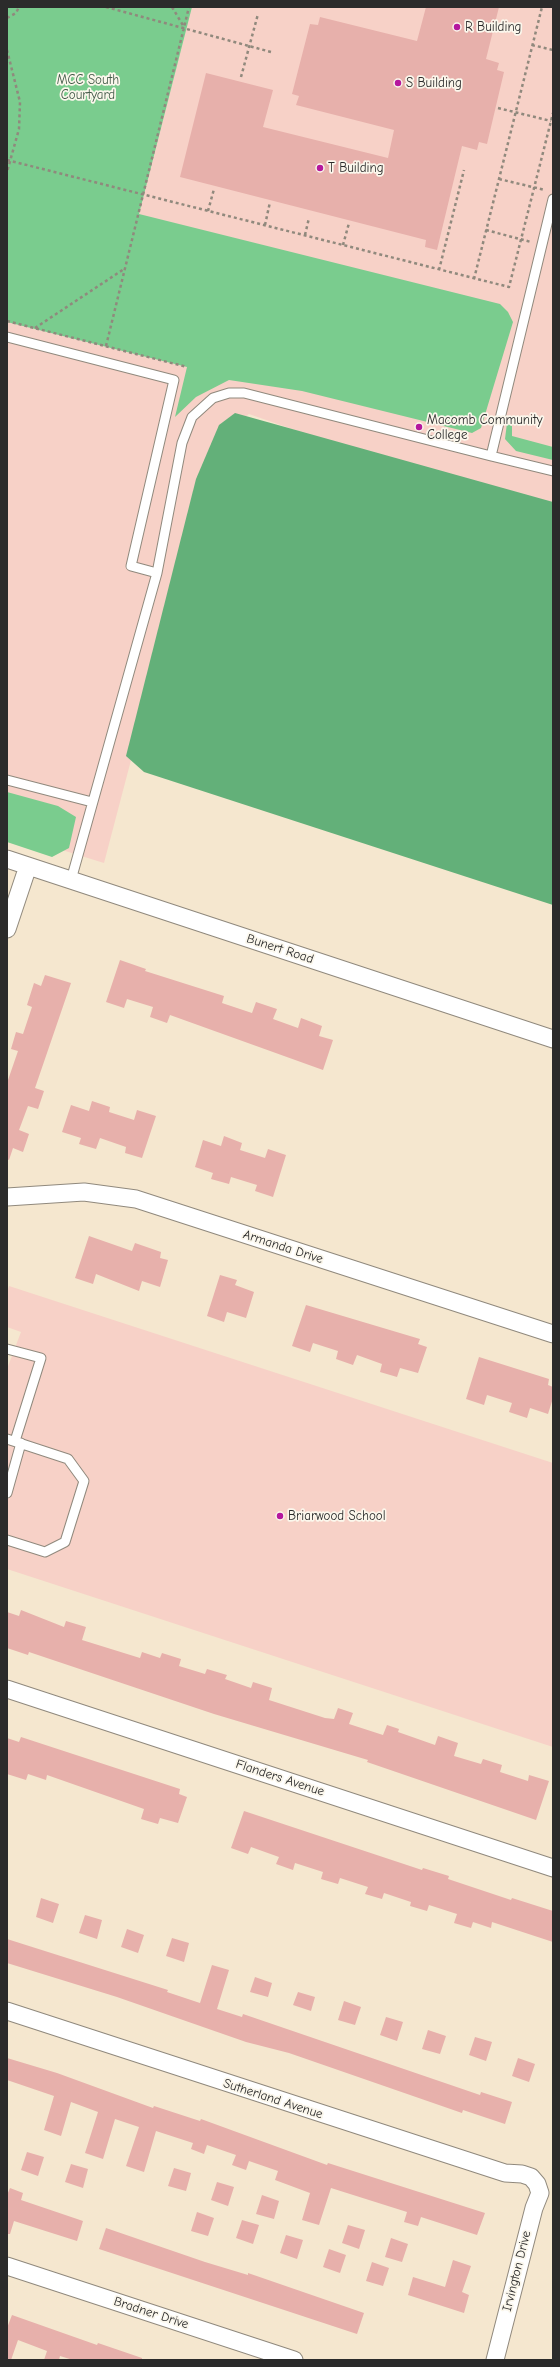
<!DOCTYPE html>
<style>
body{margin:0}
#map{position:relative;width:560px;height:2367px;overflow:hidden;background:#f5e7cf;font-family:"Comic Neue",sans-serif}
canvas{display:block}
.frame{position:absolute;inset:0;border:8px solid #2b2b2b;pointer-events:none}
</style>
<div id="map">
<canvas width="560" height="2367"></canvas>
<div class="frame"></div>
</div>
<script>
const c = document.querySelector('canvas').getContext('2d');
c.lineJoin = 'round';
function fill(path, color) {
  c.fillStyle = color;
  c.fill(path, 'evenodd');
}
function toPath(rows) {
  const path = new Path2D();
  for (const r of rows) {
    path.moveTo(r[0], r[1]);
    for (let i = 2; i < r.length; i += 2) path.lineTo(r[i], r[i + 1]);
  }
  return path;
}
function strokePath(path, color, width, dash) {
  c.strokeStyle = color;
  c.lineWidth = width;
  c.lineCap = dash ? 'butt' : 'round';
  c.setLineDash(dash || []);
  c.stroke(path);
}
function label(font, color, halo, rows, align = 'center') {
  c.font = font + ' "Comic Neue",sans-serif';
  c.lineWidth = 3.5;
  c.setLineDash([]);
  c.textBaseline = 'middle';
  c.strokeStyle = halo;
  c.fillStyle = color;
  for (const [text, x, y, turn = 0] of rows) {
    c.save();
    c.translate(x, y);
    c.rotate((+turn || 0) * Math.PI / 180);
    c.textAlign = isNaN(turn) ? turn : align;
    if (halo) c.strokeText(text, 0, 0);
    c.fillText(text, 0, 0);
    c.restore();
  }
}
fill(toPath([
 [7,7,553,7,553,520,249,414,215,440,104,863,7,833],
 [9,1286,553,1463,553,1747,7,1569,7,1369,21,1332,7,1327,7,1292]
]), '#f7d1c7');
fill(toPath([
 [7,7,192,7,139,214,500,304,508,312,513,322,481,428,472,433,302,391,229,380,196,397,175,417,187,367,7,322],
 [507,423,512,426,512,436,553,447,553,460,516,451,505,439],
 [7,792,58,806,76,817,69,848,52,857,7,842]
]), '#7acc8e');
fill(toPath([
 [235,413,553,502,553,905,144,772,126,756,196,479,219,425]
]), '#63b079');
fill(toPath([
 [426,7,499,7,486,59,499,63,497,70,504,72,487,144,479,142,477,150,462,146,437,250,425,247,426,240,180,177,206,73,273,90,263,127,388,158,394,130,296,105,299,96,292,94,310,24,318,25,320,17,417,41],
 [120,960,146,969,145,971,224,996,222,1003,252,1013,256,1002,277,1009,273,1019,298,1028,301,1018,322,1026,319,1036,333,1040,323,1070,170,1015,167,1023,150,1017,153,1007,127,999,124,1008,106,1002],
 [45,975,71,983,35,1088,44,1091,38,1109,28,1106,19,1130,29,1134,23,1152,13,1148,9,1160,7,1159,7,1083,18,1051,11,1049,16,1032,23,1034,32,1007,27,1005,34,983,41,986],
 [92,1101,110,1107,109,1112,134,1120,137,1110,156,1116,142,1158,125,1153,126,1147,100,1138,96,1149,79,1144,81,1138,62,1132,71,1105,89,1111],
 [224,1136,242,1143,240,1150,265,1158,268,1149,286,1155,273,1197,255,1191,257,1185,231,1177,229,1184,211,1179,213,1173,195,1167,203,1140,221,1146],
 [89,1236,132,1251,135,1243,161,1252,160,1258,168,1260,160,1287,142,1281,139,1291,96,1274,93,1284,75,1278],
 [220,1275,237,1280,235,1285,254,1292,246,1318,227,1312,224,1322,207,1316],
 [306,1305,420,1339,418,1344,427,1347,418,1373,400,1368,397,1377,380,1372,382,1364,357,1355,353,1365,336,1359,338,1351,313,1343,310,1352,292,1346],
 [479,1357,549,1379,548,1385,553,1387,553,1398,548,1414,530,1408,527,1418,509,1412,512,1403,487,1395,484,1405,466,1399],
 [21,1610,64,1627,66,1621,86,1627,82,1640,140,1658,142,1652,160,1658,162,1653,181,1659,179,1666,205,1674,207,1669,227,1675,225,1679,251,1688,253,1682,272,1688,269,1700,325,1718,334,1719,338,1708,353,1713,349,1724,383,1735,387,1725,399,1729,398,1732,435,1745,438,1736,458,1743,454,1756,481,1764,483,1759,502,1765,500,1772,528,1781,529,1775,549,1781,536,1820,367,1762,368,1760,214,1714,29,1652,28,1655,7,1648,7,1612,19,1616],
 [21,1737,180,1789,179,1794,187,1797,178,1823,160,1818,158,1824,141,1819,144,1809,47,1775,46,1780,28,1774,26,1780,7,1774,7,1738,19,1742],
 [244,1811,422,1870,423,1868,449,1876,448,1879,511,1900,512,1898,553,1911,553,1942,492,1922,491,1928,473,1922,471,1928,454,1923,457,1914,429,1905,427,1911,410,1906,411,1902,384,1893,382,1899,365,1894,368,1887,340,1878,338,1884,321,1879,323,1872,295,1863,293,1870,276,1864,279,1857,251,1847,248,1854,231,1848],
 [41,1898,59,1904,53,1923,36,1917],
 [85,1915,102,1920,97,1939,79,1933],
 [127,1929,144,1935,138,1953,121,1947],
 [172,1938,189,1943,184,1962,166,1956],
 [7,1939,168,1990,167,1992,200,2003,212,1965,229,1970,217,2009,242,2017,243,2014,480,2095,481,2092,512,2102,505,2124,463,2110,462,2113,289,2053,246,2042,117,1997,7,1963],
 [255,1977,272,1983,268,1997,250,1992],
 [298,1992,315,1997,311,2011,293,2005],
 [344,2001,361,2007,355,2025,338,2020],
 [386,2017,403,2022,397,2041,380,2035],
 [428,2030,446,2036,440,2054,422,2049],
 [475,2037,492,2042,486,2061,469,2055],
 [7,2058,57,2073,153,2108,154,2106,200,2121,201,2119,327,2165,328,2163,485,2213,477,2235,421,2217,418,2226,404,2222,407,2212,331,2188,319,2225,302,2220,310,2193,275,2180,278,2171,249,2161,246,2170,232,2165,236,2155,207,2145,204,2154,191,2149,193,2143,156,2131,144,2172,126,2166,139,2127,115,2119,103,2159,85,2153,98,2112,71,2102,61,2136,44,2130,54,2096,7,2080],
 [518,2058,535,2064,529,2082,512,2076],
 [27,2152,44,2157,38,2176,21,2170],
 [71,2164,88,2169,83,2188,65,2182],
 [174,2168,191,2173,186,2191,168,2186],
 [217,2182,234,2187,228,2206,211,2200],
 [10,2188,23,2193,21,2200,83,2221,77,2241,14,2221,10,2234,7,2234,7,2195],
 [262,2195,279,2201,274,2219,256,2214],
 [197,2212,214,2218,208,2236,191,2231],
 [242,2220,259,2225,253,2244,236,2238],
 [348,2225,365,2230,359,2249,342,2243],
 [106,2228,205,2262,248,2275,248,2273,364,2313,357,2334,99,2249],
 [286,2235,303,2240,297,2259,280,2253],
 [391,2238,408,2244,402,2262,385,2257],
 [329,2249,346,2255,340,2273,323,2267],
 [453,2260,471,2266,462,2292,469,2295,464,2313,408,2295,413,2277,445,2287],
 [372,2262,389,2268,383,2286,366,2281],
 [12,2315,97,2345,98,2343,142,2358,142,2360,73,2360,60,2356,59,2360,44,2360,47,2351,18,2340,11,2360,7,2360,7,2328]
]), '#e7b0ab');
const service = toPath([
 [553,199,491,456,553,471],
 [7,337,174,380,131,566,157,573],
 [7,780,92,802],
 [71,880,157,573,182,443,192,417,213,398,229,393,244,393,491,456],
 [7,1349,41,1358,15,1441],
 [7,1439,68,1459,84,1481,65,1542,45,1552,7,1540],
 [7,1493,21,1443]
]);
const minor = toPath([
 [7,859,553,1039],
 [7,929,28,866],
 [7,1197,84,1192,136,1199,553,1334],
 [7,1689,553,1868],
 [7,2011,505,2173,522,2174,531,2177,537,2184,540,2193,534,2208,495,2360],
 [7,2266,294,2360]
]);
strokePath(service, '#90897d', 11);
strokePath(minor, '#90897d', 19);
strokePath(toPath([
 [106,7,271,52],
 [172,7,184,27],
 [505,8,505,7],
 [7,18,16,13,19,7],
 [532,45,553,50],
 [7,50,20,102,19,129,7,172],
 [241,77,258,14],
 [498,108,551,121],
 [7,160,509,287,553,113],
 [499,179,545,190],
 [208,211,214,189],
 [265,225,270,202],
 [486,230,531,242],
 [305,235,309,218],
 [343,245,349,223],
 [439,270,464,170],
 [474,279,542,7],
 [7,321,187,367],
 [35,328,124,269],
 [106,346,189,7]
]), '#90897d', 2.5, [3, 3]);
strokePath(service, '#fff', 9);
strokePath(minor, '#fff', 17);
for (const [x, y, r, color] of [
 [457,27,4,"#b5179e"],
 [398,83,4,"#b5179e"],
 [320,168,4,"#b5179e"],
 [419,427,4,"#b5179e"],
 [280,1516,4,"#b5179e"]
]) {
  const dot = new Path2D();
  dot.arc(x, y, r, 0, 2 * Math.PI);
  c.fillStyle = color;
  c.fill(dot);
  strokePath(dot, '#fbf7ec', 1.5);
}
label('13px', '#2b2b2b', '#fbf7ec', [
 ["R Building",465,27],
 ["S Building",406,83],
 ["T Building",328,168],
 ["Macomb Community",427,420],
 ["College",427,435],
 ["Briarwood School",288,1516]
], 'left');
label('13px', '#435b49', '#fbf7ec', [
 ["MCC South",88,80],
 ["Courtyard",88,95]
]);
label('13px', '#2b2b2b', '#fbf7ec', [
 ["Bunert Road",280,949,18],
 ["Armanda Drive",283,1247,18],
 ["Flanders Avenue",280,1778,18],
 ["Sutherland Avenue",273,2099,18],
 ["Irvington Drive",517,2271,-76],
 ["Bradner Drive",151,2313,18]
]);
</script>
